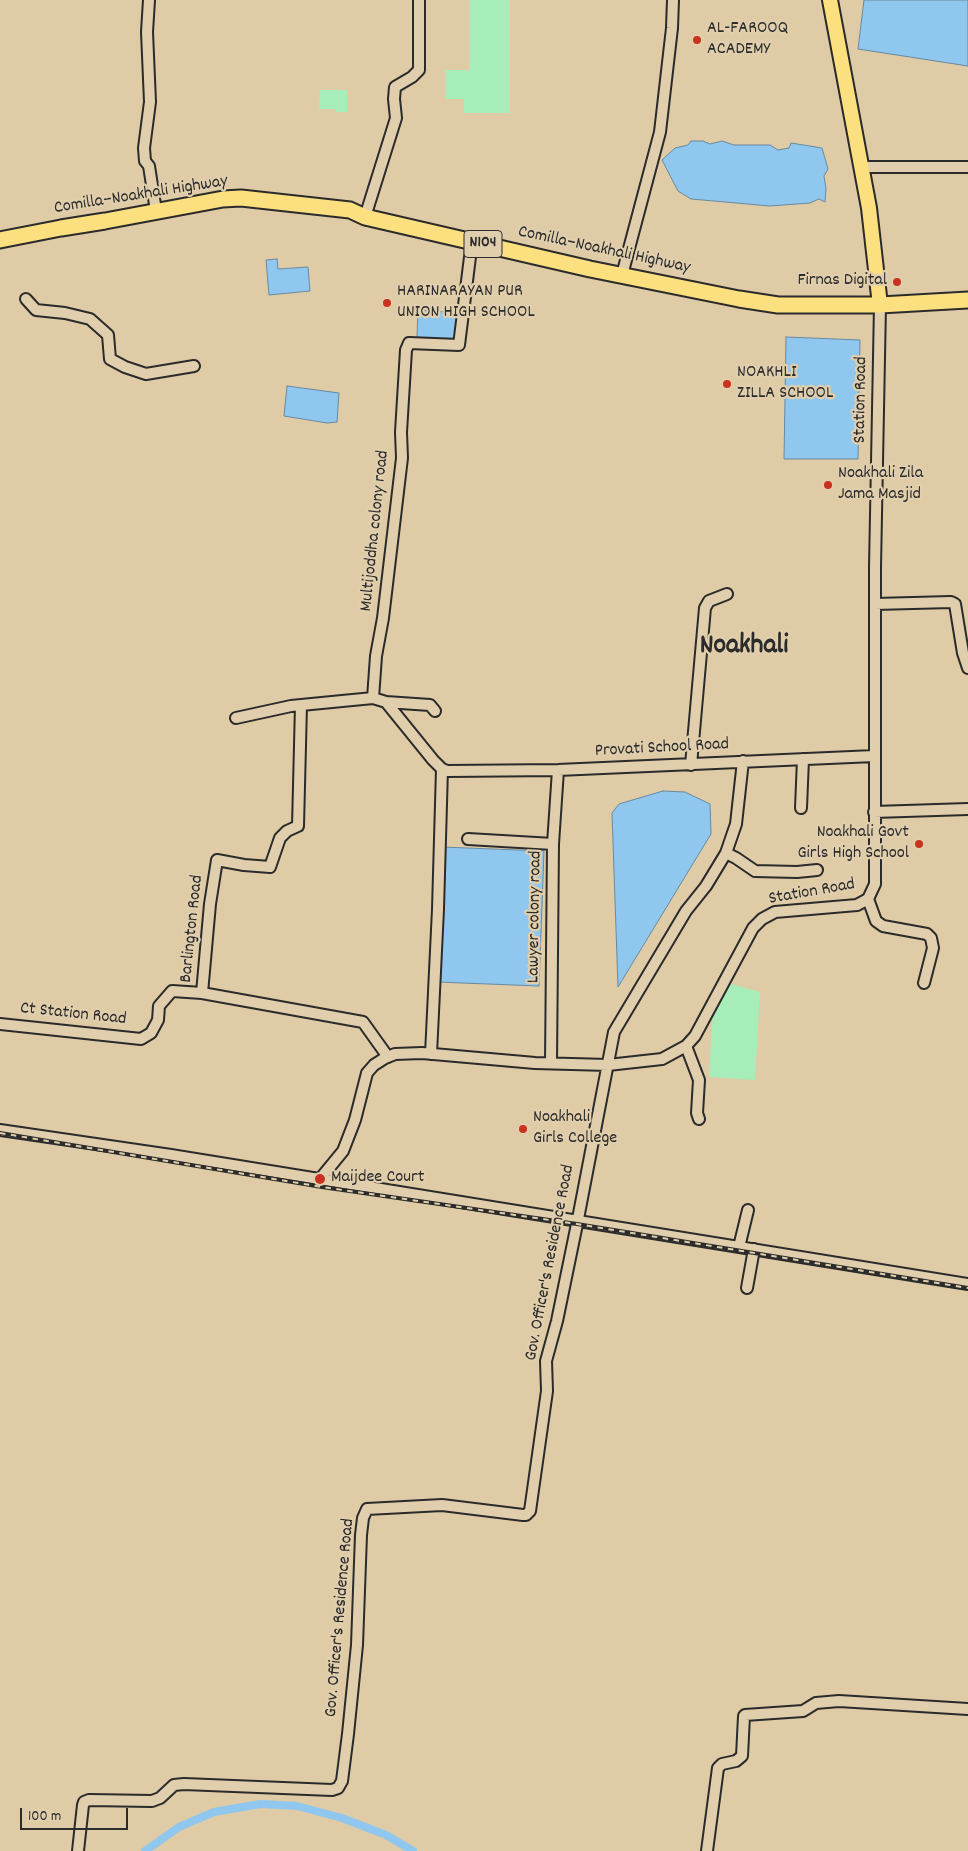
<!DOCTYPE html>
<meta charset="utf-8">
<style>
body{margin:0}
#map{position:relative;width:968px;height:1851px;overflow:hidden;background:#dfcba5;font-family:Dekko,sans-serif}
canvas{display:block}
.scale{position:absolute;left:20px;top:1808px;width:108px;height:22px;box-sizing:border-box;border:2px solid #2b2b2b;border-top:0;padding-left:6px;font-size:15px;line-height:18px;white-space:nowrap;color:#2b2b2b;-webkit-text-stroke:4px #e0ceac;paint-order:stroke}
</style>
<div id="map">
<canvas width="968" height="1851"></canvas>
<div class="scale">100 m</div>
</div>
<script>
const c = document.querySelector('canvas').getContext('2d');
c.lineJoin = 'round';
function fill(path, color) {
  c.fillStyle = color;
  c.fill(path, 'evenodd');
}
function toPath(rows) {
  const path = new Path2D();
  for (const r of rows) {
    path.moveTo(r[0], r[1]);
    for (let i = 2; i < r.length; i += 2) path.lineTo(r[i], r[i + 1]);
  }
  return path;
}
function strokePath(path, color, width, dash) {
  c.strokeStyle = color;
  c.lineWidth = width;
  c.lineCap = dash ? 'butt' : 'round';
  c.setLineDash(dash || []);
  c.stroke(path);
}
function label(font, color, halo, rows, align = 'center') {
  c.font = font + ' Dekko,sans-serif';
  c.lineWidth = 4.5;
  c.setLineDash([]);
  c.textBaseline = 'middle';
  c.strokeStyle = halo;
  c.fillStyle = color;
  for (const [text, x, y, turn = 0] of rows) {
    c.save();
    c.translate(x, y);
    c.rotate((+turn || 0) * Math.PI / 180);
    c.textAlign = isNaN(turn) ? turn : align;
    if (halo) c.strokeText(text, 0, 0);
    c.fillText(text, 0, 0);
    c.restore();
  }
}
fill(toPath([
 [469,0,510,0,510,113,464,113,464,99,445,99,445,70,469,70],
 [320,90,347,90,347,112,336,112,335,109,319,109],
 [731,984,760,992,755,1080,709,1077,713,1010]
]), '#a7edba');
const water = toPath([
 [864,0,968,0,968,66,858,49,864,0],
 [691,141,703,141,710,144,722,141,734,145,770,145,778,150,789,148,791,143,822,148,828,169,824,176,826,189,825,202,819,199,810,203,770,206,691,199,678,191,662,160,675,148,688,145,691,141],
 [277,259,278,269,308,267,310,291,269,295,266,260,277,259],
 [418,310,457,313,455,339,417,338,418,310],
 [786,337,860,340,858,459,784,459,786,337],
 [287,386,339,393,337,422,327,423,284,416,287,386],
 [663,791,685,792,710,804,711,834,618,987,612,813,619,804,663,791],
 [442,847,544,851,539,986,437,982,442,847]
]);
fill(water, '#90c7ee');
strokePath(water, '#6889a0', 1);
strokePath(toPath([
 [145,1851,179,1827,214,1812,260,1804,297,1806,342,1818,386,1835,413,1851]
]), '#90c7ee', 8);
const minor = toPath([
 [149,0,147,32,150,102,144,148,145,161,149,166,156,211],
 [862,167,968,167],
 [365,217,396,118,394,99,395,87,412,77,419,70,419,0],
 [622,275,660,132,672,28,673,0],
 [26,299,36,310,65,313,90,319,108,335,110,359,125,367,146,374,194,366],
 [875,604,951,602,955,604,963,653,968,668],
 [373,698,376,656,383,618,402,458,401,432,406,350,409,343,459,345,472,241],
 [386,702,430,705,435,711],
 [301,705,298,826,287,831,280,838,270,867,244,865,217,860,210,904,202,993,363,1022,388,1057],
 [236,718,291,706,373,698,386,702,433,760,442,769,447,771,558,770,874,756],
 [691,765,705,608,709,601,727,594],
 [801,808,803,759],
 [874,812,968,809],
 [468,839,553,844],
 [726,853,736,858,755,871,797,872,817,870],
 [868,899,876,921,883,926,927,934,931,938,933,948,924,983],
 [0,1024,141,1039,151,1033,158,1020,159,1006,172,991,202,993],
 [686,1046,699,1080,697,1113,699,1119],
 [431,1054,438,909,442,769],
 [551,1063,553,844,558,770],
 [0,1130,171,1155,968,1284],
 [320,1179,343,1151,355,1120,367,1073,374,1065,385,1058,395,1054,422,1053,535,1063,608,1065,662,1059,686,1046,695,1036,753,928,762,919,775,912,857,905,868,899,875,884,875,567,880,305],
 [739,1247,748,1210],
 [747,1288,754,1249],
 [78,1851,83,1805,84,1802,89,1800,152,1801,160,1798,174,1785,184,1784,332,1790,338,1788,342,1781,348,1734,357,1645,361,1535,363,1518,367,1509,442,1505,523,1515,526,1515,530,1511,547,1391,546,1361,557,1321,577,1224,614,1032,686,911,706,886,726,853,736,824,743,761],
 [707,1851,718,1768,722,1764,736,1761,742,1756,744,1716,745,1715,803,1711,816,1703,839,1701,968,1709]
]);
const major = toPath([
 [830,0,869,208,880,305]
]);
const highway = toPath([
 [0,240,61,228,105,221,223,199,241,198,350,210,365,217,590,269,739,299,778,305,880,305,968,300]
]);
strokePath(minor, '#2b2b2b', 14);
strokePath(major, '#2b2b2b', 18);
strokePath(highway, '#2b2b2b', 19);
strokePath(minor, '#e0ceac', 10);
strokePath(major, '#fce080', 14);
strokePath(highway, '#fce080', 15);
const rail = toPath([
 [0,1133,322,1187,577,1224,968,1288]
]);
strokePath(rail, '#2b2b2b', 4);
strokePath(rail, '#e0ceac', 2, [5.5]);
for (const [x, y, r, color] of [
 [697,40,5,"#c8321e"],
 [897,282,5,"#c8321e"],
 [387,303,5,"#c8321e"],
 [727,384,5,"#c8321e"],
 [828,485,5,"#c8321e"],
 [919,844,5,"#c8321e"],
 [523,1129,5,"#c8321e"],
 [320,1179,6,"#c8321e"]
]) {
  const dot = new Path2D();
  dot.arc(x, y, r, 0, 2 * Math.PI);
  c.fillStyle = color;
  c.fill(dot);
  strokePath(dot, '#e0ceac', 2);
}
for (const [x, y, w] of [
 [483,244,38]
]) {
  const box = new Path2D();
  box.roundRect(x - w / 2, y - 13.5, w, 27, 4);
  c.fillStyle = '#e0ceac';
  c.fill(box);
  strokePath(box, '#2b2b2b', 1);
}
label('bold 16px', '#2b2b2b', null, [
 ["N104",483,244]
]);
label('18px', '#2b2b2b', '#e0ceac', [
 ["AL-FAROOQ",707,30],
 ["ACADEMY",707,51],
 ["Firnas Digital",887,282,"right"],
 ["HARINARAYAN PUR",397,293],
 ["UNION HIGH SCHOOL",397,314],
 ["NOAKHLI",737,374],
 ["ZILLA SCHOOL",737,395],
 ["Noakhali Zila",838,475],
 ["Jama Masjid",838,496],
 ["Noakhali Govt",909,834,"right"],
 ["Girls High School",909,855,"right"],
 ["Noakhali",533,1119],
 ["Girls College",533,1140],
 ["Maijdee Court",331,1179]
], 'left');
label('18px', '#2b2b2b', '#e0ceac', [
 ["Comilla–Noakhali Highway",141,196,-9],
 ["Comilla–Noakhali Highway",604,251,12],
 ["Station Road",862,400,-89],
 ["Multijoddha colony road",376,531,-84],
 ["Provati School Road",662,749,-3],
 ["Station Road",812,893,-10],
 ["Lawyer colony road",536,917,-89],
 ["Barlington Road",193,929,-84],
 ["Ct Station Road",73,1015,6],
 ["Gov. Officer's Residence Road",551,1263,-79],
 ["Gov. Officer's Residence Road",341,1618,-85]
]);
label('bold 28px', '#2b2b2b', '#e0ceac', [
 ["Noakhali",744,648]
]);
</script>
